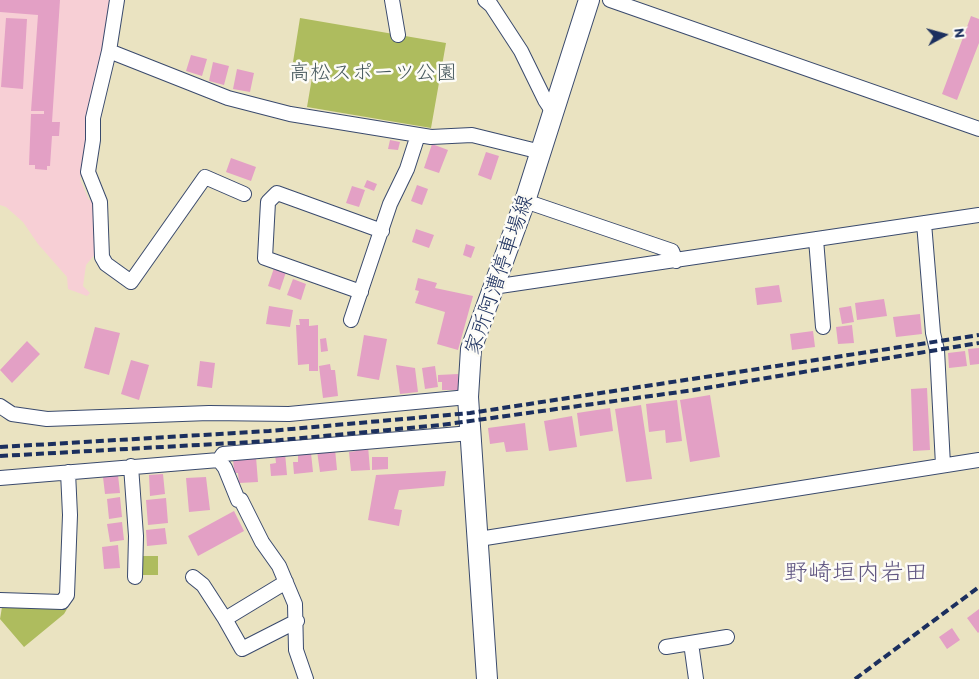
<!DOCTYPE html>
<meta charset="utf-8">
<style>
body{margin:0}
#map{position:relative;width:979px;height:679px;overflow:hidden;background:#eae3c1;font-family:Itim,sans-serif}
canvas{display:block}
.north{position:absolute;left:919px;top:10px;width:50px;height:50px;-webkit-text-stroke:4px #fdfcf7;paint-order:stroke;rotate:83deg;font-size:14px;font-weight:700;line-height:20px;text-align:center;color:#1b2f5e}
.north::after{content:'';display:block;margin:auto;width:18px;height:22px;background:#1b2f5e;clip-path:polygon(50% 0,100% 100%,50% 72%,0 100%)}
</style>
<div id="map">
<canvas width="979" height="679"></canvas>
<div class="north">N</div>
</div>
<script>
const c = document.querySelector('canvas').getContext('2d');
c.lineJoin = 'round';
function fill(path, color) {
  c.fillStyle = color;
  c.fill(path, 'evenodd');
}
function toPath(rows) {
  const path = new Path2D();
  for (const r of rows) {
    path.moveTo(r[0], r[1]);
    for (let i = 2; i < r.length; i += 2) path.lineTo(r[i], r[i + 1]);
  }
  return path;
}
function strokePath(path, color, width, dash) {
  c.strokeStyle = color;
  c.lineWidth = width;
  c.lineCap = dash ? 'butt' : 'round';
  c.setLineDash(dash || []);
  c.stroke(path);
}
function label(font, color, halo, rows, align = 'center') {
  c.font = font + ' Itim,"Klee One",sans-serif';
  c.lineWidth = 5;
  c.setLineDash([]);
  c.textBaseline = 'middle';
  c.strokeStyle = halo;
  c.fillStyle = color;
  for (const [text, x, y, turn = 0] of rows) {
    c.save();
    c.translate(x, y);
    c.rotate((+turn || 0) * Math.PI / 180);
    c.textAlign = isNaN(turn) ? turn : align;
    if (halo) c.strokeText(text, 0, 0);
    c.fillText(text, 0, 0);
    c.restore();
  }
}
fill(toPath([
 [0,0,111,0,104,46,87,120,85,158,80,179,89,200,96,201,96,253,86,265,83,286,90,293,87,296,68,289,67,277,38,244,23,222,6,207,0,205]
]), '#f7cfd5');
fill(toPath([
 [300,18,446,43,431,128,307,107,314,66,293,62],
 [142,556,158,556,158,575,141,575],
 [2,607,67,609,64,614,24,647,0,619]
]), '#aebc5e');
fill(toPath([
 [0,0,60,0,52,122,60,122,59,136,52,136,50,166,47,166,47,170,35,169,35,165,29,165,31,114,44,114,44,111,31,111,38,15,0,12],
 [971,16,979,19,979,43,957,100,942,94],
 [6,18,27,19,23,89,1,87],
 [191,55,207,59,202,76,186,71],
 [213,62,229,66,224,85,209,81],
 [237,69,254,73,250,92,233,89],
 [390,140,400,142,398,150,388,149],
 [432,144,448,150,439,173,424,168],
 [486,152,499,156,491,180,478,175],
 [231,158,256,167,251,181,226,172],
 [367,180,377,184,374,191,364,187],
 [417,185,428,189,422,205,411,201],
 [352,186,365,190,359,207,346,203],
 [416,229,434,235,429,248,412,242],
 [466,244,475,247,471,258,463,255],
 [274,268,286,272,280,290,268,286],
 [418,278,437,283,435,288,473,296,458,350,437,344,445,312,415,303,419,291,415,290],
 [293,279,306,284,301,300,287,295],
 [779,285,782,302,757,305,755,288],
 [884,299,887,316,857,320,855,303],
 [269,306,293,310,290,327,266,324],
 [851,306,854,322,842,324,839,308],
 [920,314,922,334,896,337,893,317],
 [299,319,309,319,309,326,318,325,318,371,309,371,309,364,298,365,296,325,300,325],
 [852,325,854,343,838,344,836,327],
 [95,327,120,333,109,375,84,368],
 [813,331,815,347,792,350,790,334],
 [364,335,387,339,379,380,357,376],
 [326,338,328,351,321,352,320,339],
 [27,341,40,354,12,383,0,370],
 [979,348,979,364,970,365,968,349],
 [965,351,967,366,949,368,948,353],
 [131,360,149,365,139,400,121,394],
 [200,361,215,363,212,388,197,386],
 [330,364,331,370,335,370,338,396,323,398,319,366],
 [396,365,415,368,418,392,400,394],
 [435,366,438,387,425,389,422,368],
 [458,374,459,390,442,390,442,382,438,382,438,375],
 [927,388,930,450,913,451,911,389],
 [710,395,720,457,690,462,680,400],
 [677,400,682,441,666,443,665,430,649,432,646,404],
 [641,405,652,479,626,482,615,409],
 [610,408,613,431,580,436,577,413],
 [572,416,577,447,549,451,544,421],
 [525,423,528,450,506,452,504,442,490,444,488,428],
 [356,446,368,446,370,470,351,471,349,452,356,451],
 [335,449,337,470,320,472,317,451],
 [285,453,287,475,271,476,270,464,276,463,275,454],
 [311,453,313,472,294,474,293,462,298,462,298,455],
 [256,457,258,482,239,483,238,473,234,473,233,458],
 [372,457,388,457,388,469,372,470],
 [446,471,444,486,399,490,394,509,402,510,399,526,368,520,376,475],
 [163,474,165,494,150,496,149,475],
 [118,475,120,493,105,494,103,477],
 [206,477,210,510,189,512,186,478],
 [120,497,122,517,109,519,107,499],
 [166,498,168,523,148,525,146,500],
 [234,511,244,531,198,556,188,536],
 [122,522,124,540,110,542,107,524],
 [165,528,167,544,147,546,146,530],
 [118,545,120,568,104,569,102,547],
 [979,609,979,632,978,633,967,618],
 [952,628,960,640,947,649,939,637]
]), '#e3a0c5');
const minor = toPath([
 [117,0,109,51,93,118,93,140,88,172,100,202,102,257,106,264,131,282,205,177,244,194],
 [392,0,398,35],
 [485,0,491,5,521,51,545,100,553,112],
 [610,0,979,129],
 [109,51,228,98,290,114,431,137,472,135,541,152],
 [525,201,672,251,676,261],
 [924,223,933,333,937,350,943,465],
 [816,239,823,327],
 [493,287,979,215],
 [361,292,265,258,268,202,277,193,382,231],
 [351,320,390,204,407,169,418,135],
 [0,406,12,414,47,419,209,413,289,414,468,397],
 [219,460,223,454,471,433],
 [131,466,136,536,135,577],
 [0,478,219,460,225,468,238,500,241,500,262,542,279,566,295,604,296,650,306,679],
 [479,539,979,460],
 [193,577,203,585,225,619],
 [286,582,225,619,242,649,297,621],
 [0,600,62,602,67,595,70,515,68,472],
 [691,643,696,679],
 [666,647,727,637]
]);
const secondary = toPath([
 [487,679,468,397,471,349,525,201,589,0]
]);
strokePath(minor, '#3a4a6d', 16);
strokePath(secondary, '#3a4a6d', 22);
strokePath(minor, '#fff', 14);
strokePath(secondary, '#fff', 20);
strokePath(toPath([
 [0,447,269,431,470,413,979,335],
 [0,456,270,441,441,425,694,390,979,343],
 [855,679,979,587]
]), '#1b2f5e', 4, [8, 4]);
label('21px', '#47595e', '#fdfcf7', [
 ["高松スポーツ公園",373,74]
]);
label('21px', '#1b2f5e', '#fdfcf7', [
 ["家所阿漕停車場線",500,275,-71]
]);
label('24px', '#615782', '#fdfcf7', [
 ["野崎垣内岩田",856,574]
]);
</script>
